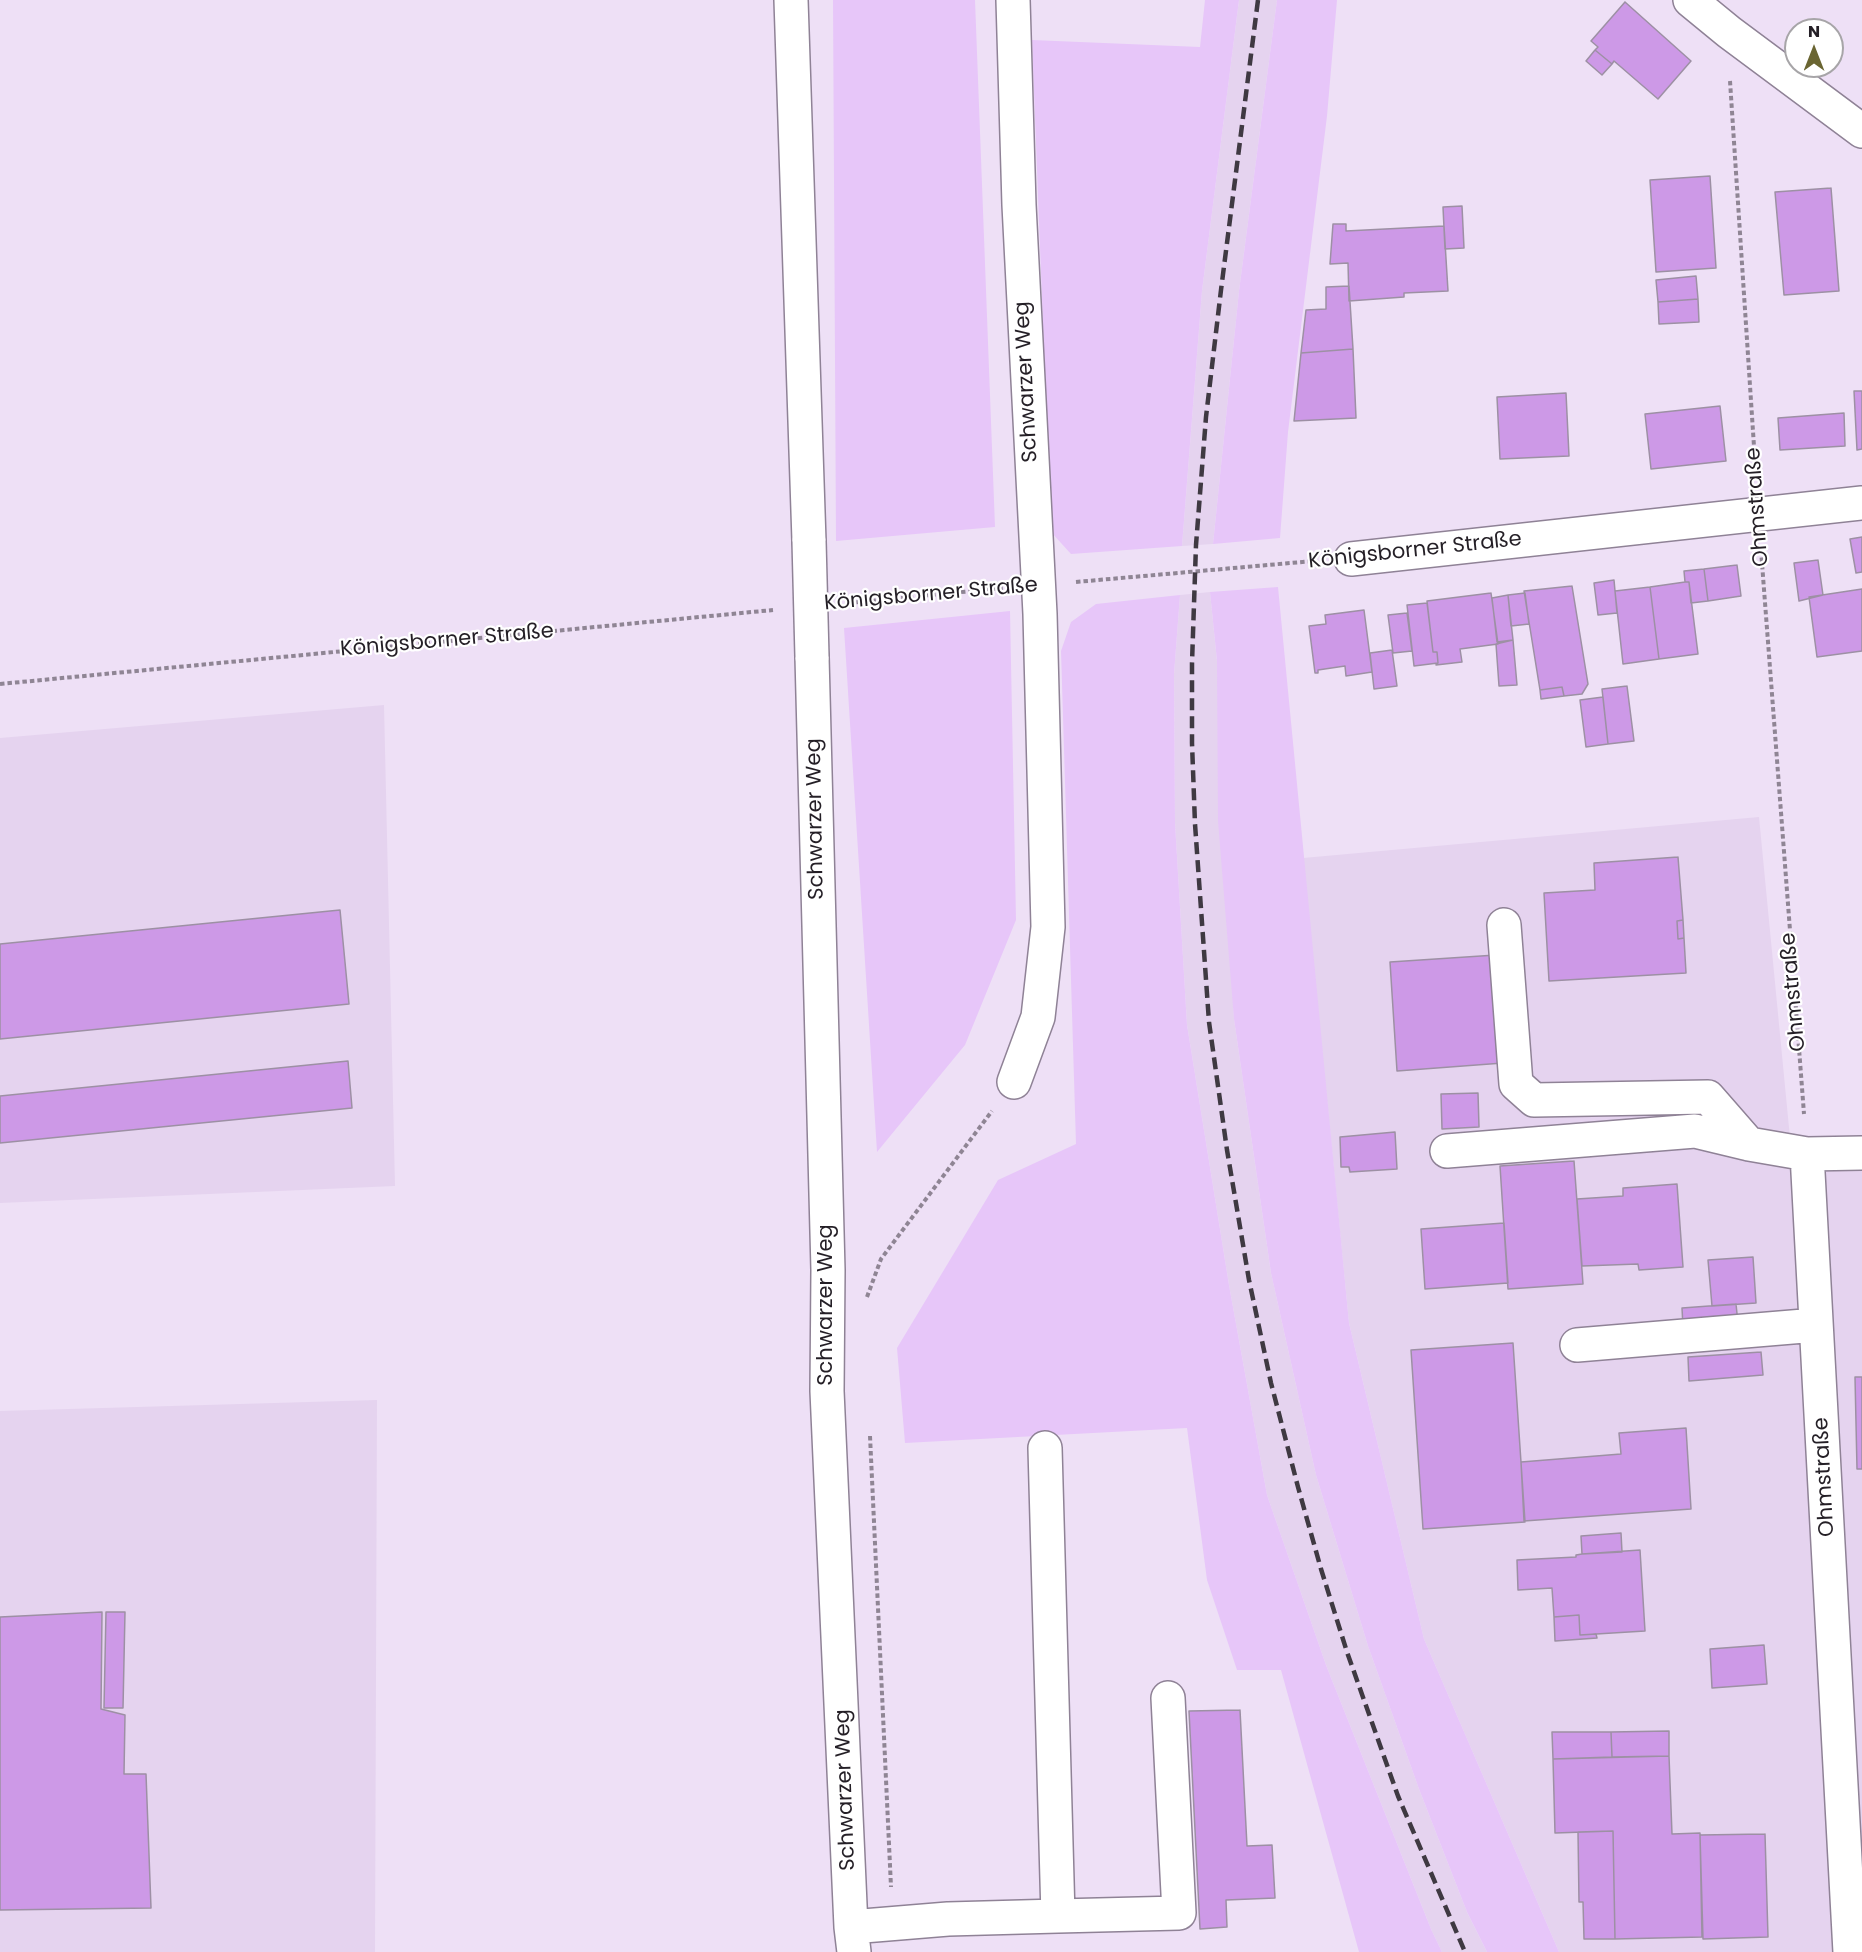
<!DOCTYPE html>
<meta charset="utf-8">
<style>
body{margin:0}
#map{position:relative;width:1862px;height:1952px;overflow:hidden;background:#eee0f6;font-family:Poppins,sans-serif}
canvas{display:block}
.north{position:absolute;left:1784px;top:18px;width:60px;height:60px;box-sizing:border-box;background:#fff;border:2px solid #a7a5a8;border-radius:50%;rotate:0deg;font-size:16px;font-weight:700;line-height:24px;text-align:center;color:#241f26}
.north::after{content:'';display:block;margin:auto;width:21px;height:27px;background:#6a6532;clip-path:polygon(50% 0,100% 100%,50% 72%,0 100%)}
</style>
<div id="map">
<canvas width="1862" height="1952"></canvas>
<div class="north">N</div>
</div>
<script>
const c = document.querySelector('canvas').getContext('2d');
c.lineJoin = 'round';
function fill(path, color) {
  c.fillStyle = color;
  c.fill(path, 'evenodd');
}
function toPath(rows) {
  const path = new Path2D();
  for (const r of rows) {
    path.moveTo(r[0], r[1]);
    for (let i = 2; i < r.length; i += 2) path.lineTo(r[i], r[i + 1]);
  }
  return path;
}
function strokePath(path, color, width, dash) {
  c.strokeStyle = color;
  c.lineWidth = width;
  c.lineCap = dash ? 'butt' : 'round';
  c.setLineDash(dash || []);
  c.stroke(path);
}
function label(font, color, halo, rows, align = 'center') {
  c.font = font + ' Poppins,sans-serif';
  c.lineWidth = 4.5;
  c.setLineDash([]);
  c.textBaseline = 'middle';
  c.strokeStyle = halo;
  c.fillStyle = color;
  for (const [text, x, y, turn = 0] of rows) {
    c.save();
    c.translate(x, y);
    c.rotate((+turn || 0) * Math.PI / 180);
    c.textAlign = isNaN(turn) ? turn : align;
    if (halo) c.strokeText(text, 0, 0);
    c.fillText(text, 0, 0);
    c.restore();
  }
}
fill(toPath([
 [1239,0,1277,0,1239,291,1213,544,1182,546,1202,291],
 [1210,592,1217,661,1234,1019,1271,1273,1316,1475,1368,1646,1419,1789,1467,1912,1487,1952,1442,1952,1431,1929,1326,1665,1267,1495,1229,1285,1187,1025,1175,823,1174,674,1180,595],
 [384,705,395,1186,0,1203,0,738],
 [1759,817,1793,1169,1862,1170,1862,1952,1559,1952,1424,1639,1349,1323,1303,858],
 [377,1400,375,1952,0,1952,0,1411]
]), '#e5d3ef');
fill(toPath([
 [833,0,975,0,995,527,836,541],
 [1205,0,1239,0,1202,291,1182,546,1071,554,1051,532,1032,40,1200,47],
 [1277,0,1337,0,1327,116,1288,432,1280,538,1213,544,1239,291],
 [1278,587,1349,1323,1424,1639,1559,1952,1487,1952,1467,1912,1419,1789,1368,1646,1316,1475,1271,1273,1234,1019,1218,821,1217,661,1210,592],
 [1180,595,1174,674,1175,823,1187,1025,1229,1285,1267,1495,1326,1665,1431,1929,1442,1952,1359,1952,1281,1670,1237,1670,1207,1580,1187,1428,905,1443,897,1348,998,1180,1076,1144,1061,651,1071,622,1096,604],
 [1010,611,1016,920,965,1045,877,1152,844,628]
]), '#e7c6f9');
const building = toPath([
 [1625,2,1691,61,1658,99,1614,61,1612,64,1595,50,1598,47,1591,41,1625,2],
 [1595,50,1612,64,1602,75,1586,61,1595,50],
 [1710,176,1716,268,1656,272,1650,180,1710,176],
 [1831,188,1839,291,1784,295,1775,192,1831,188],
 [1462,206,1464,248,1445,249,1443,207,1462,206],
 [1333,224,1346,224,1346,231,1444,226,1448,291,1404,293,1404,297,1349,301,1348,263,1330,264,1333,224],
 [1696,276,1698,299,1658,302,1656,280,1696,276],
 [1349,286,1353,349,1301,353,1306,310,1326,309,1326,287,1349,286],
 [1698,299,1699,322,1659,324,1658,302,1698,299],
 [1353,349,1356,418,1294,421,1301,353,1353,349],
 [1854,391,1862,391,1862,449,1857,450,1854,391],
 [1566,393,1569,456,1500,459,1497,397,1566,393],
 [1720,406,1726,461,1651,469,1645,414,1720,406],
 [1844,413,1845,446,1780,450,1778,418,1844,413],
 [1862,537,1862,572,1856,573,1850,539,1862,537],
 [1818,560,1823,595,1799,601,1794,563,1818,560],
 [1737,565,1741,596,1708,601,1704,569,1737,565],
 [1704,569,1708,601,1691,603,1689,582,1685,582,1684,571,1704,569],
 [1614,580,1617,613,1598,615,1594,583,1614,580],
 [1685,582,1689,582,1698,654,1659,659,1650,587,1685,582],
 [1572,586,1588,684,1582,694,1564,696,1562,687,1540,690,1524,591,1572,586],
 [1650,587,1659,659,1623,664,1615,591,1650,587],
 [1862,589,1862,651,1817,657,1809,597,1862,589],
 [1491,593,1498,644,1460,649,1462,662,1436,665,1438,663,1437,652,1433,652,1427,601,1491,593],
 [1525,593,1529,624,1511,626,1508,595,1525,593],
 [1508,595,1513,640,1497,642,1492,598,1508,595],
 [1427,603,1433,652,1437,652,1438,663,1414,666,1407,605,1427,603],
 [1364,610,1372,672,1346,676,1345,666,1318,670,1318,673,1315,673,1309,626,1326,624,1325,615,1364,610],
 [1407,613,1412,651,1393,653,1388,615,1407,613],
 [1513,640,1517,685,1499,686,1496,644,1513,640],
 [1392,650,1397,686,1374,689,1370,653,1392,650],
 [1627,686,1634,741,1608,744,1602,689,1627,686],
 [1562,687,1564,696,1541,699,1540,690,1562,687],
 [1603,697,1608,744,1586,747,1580,700,1603,697],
 [1678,857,1683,920,1677,921,1678,939,1684,938,1686,973,1549,981,1544,893,1595,890,1594,863,1678,857],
 [340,910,349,1004,0,1039,0,944,340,910],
 [1683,920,1684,938,1678,939,1677,921,1683,920],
 [1496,955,1503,1063,1397,1071,1390,962,1496,955],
 [348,1061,352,1108,0,1143,0,1096,348,1061],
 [1478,1093,1479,1127,1442,1129,1441,1094,1478,1093],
 [1395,1132,1397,1169,1350,1172,1349,1167,1341,1167,1340,1137,1395,1132],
 [1574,1161,1583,1284,1508,1289,1500,1166,1574,1161],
 [1677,1184,1683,1267,1639,1270,1638,1264,1582,1266,1577,1199,1623,1196,1623,1188,1677,1184],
 [1504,1223,1508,1283,1425,1289,1421,1229,1504,1223],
 [1753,1257,1756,1303,1712,1306,1708,1260,1753,1257],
 [1736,1304,1738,1323,1683,1327,1682,1308,1736,1304],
 [1513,1343,1525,1522,1423,1529,1411,1350,1513,1343],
 [1761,1352,1763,1375,1689,1381,1688,1357,1761,1352],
 [1855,1377,1862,1377,1862,1469,1857,1469,1855,1377],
 [1686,1428,1691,1509,1524,1521,1521,1462,1621,1454,1619,1433,1686,1428],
 [1621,1533,1622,1552,1582,1554,1581,1536,1621,1533],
 [1640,1550,1645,1631,1580,1635,1579,1615,1554,1617,1552,1588,1518,1590,1517,1560,1576,1557,1576,1555,1582,1554,1640,1550],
 [102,1612,101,1709,125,1715,124,1774,146,1774,151,1908,0,1910,0,1617,102,1612],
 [106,1612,125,1612,123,1708,104,1708,106,1612],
 [1579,1615,1580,1635,1596,1634,1597,1638,1555,1641,1554,1617,1579,1615],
 [1764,1645,1767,1684,1712,1688,1710,1649,1764,1645],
 [1240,1710,1247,1846,1272,1845,1275,1898,1226,1900,1227,1927,1200,1929,1189,1711,1240,1710],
 [1669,1731,1669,1756,1612,1757,1611,1732,1669,1731],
 [1552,1732,1611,1732,1612,1757,1553,1759,1552,1732],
 [1669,1756,1672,1834,1700,1833,1702,1937,1615,1939,1613,1831,1555,1833,1553,1759,1669,1756],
 [1613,1831,1615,1939,1584,1939,1583,1902,1579,1902,1578,1832,1613,1831],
 [1765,1834,1768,1937,1703,1939,1700,1835,1765,1834]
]);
fill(building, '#cd99e7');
strokePath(building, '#9d90a4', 1.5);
const minor = toPath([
 [791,0,809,541],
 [1013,0,1019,205,1040,614,1048,927,1038,1017,1014,1082],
 [1690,0,1729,32,1862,131],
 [1351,559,1862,503],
 [812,657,828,1270,827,1391,851,1927,854,1952],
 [1504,925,1516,1084,1534,1100,1708,1097,1749,1144],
 [1447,1151,1695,1131,1749,1144,1807,1154,1862,1153],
 [1807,1154,1850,1952],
 [1577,1345,1816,1325],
 [1045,1448,1058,1916,1179,1913,1168,1698],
 [851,1927,948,1919,1058,1916]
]);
strokePath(minor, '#8f8296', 36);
strokePath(toPath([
 [1730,81,1756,477],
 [1761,550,1804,1114],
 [1076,582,1313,561],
 [849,603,1003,588],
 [0,684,773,610],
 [867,1297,881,1259,992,1111],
 [870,1436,891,1887]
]), '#8f8594', 4, [4.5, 3]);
strokePath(minor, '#fff', 33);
strokePath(toPath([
 [1258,0,1221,290,1206,417,1196,545,1192,663,1192,743,1195,824,1209,1022,1227,1150,1249,1280,1271,1383,1298,1487,1321,1569,1347,1652,1398,1796,1465,1952]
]), '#3f3942', 4.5, [12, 6]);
const minorBridge = toPath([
 [809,541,812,657]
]);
strokePath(minorBridge, '#8f8296', 36, []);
strokePath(minorBridge, '#fff', 33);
label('21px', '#241f26', '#fff', [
 ["Schwarzer Weg",1027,382,-93],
 ["Ohmstraße",1758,507,-94],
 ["Königsborner Straße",1415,551,-6],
 ["Königsborner Straße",931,595,-5],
 ["Königsborner Straße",447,641,-5],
 ["Schwarzer Weg",816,819,-91],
 ["Ohmstraße",1794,992,-95],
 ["Schwarzer Weg",827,1305,-90],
 ["Ohmstraße",1825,1477,-93],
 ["Schwarzer Weg",846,1790,-92]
]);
</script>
